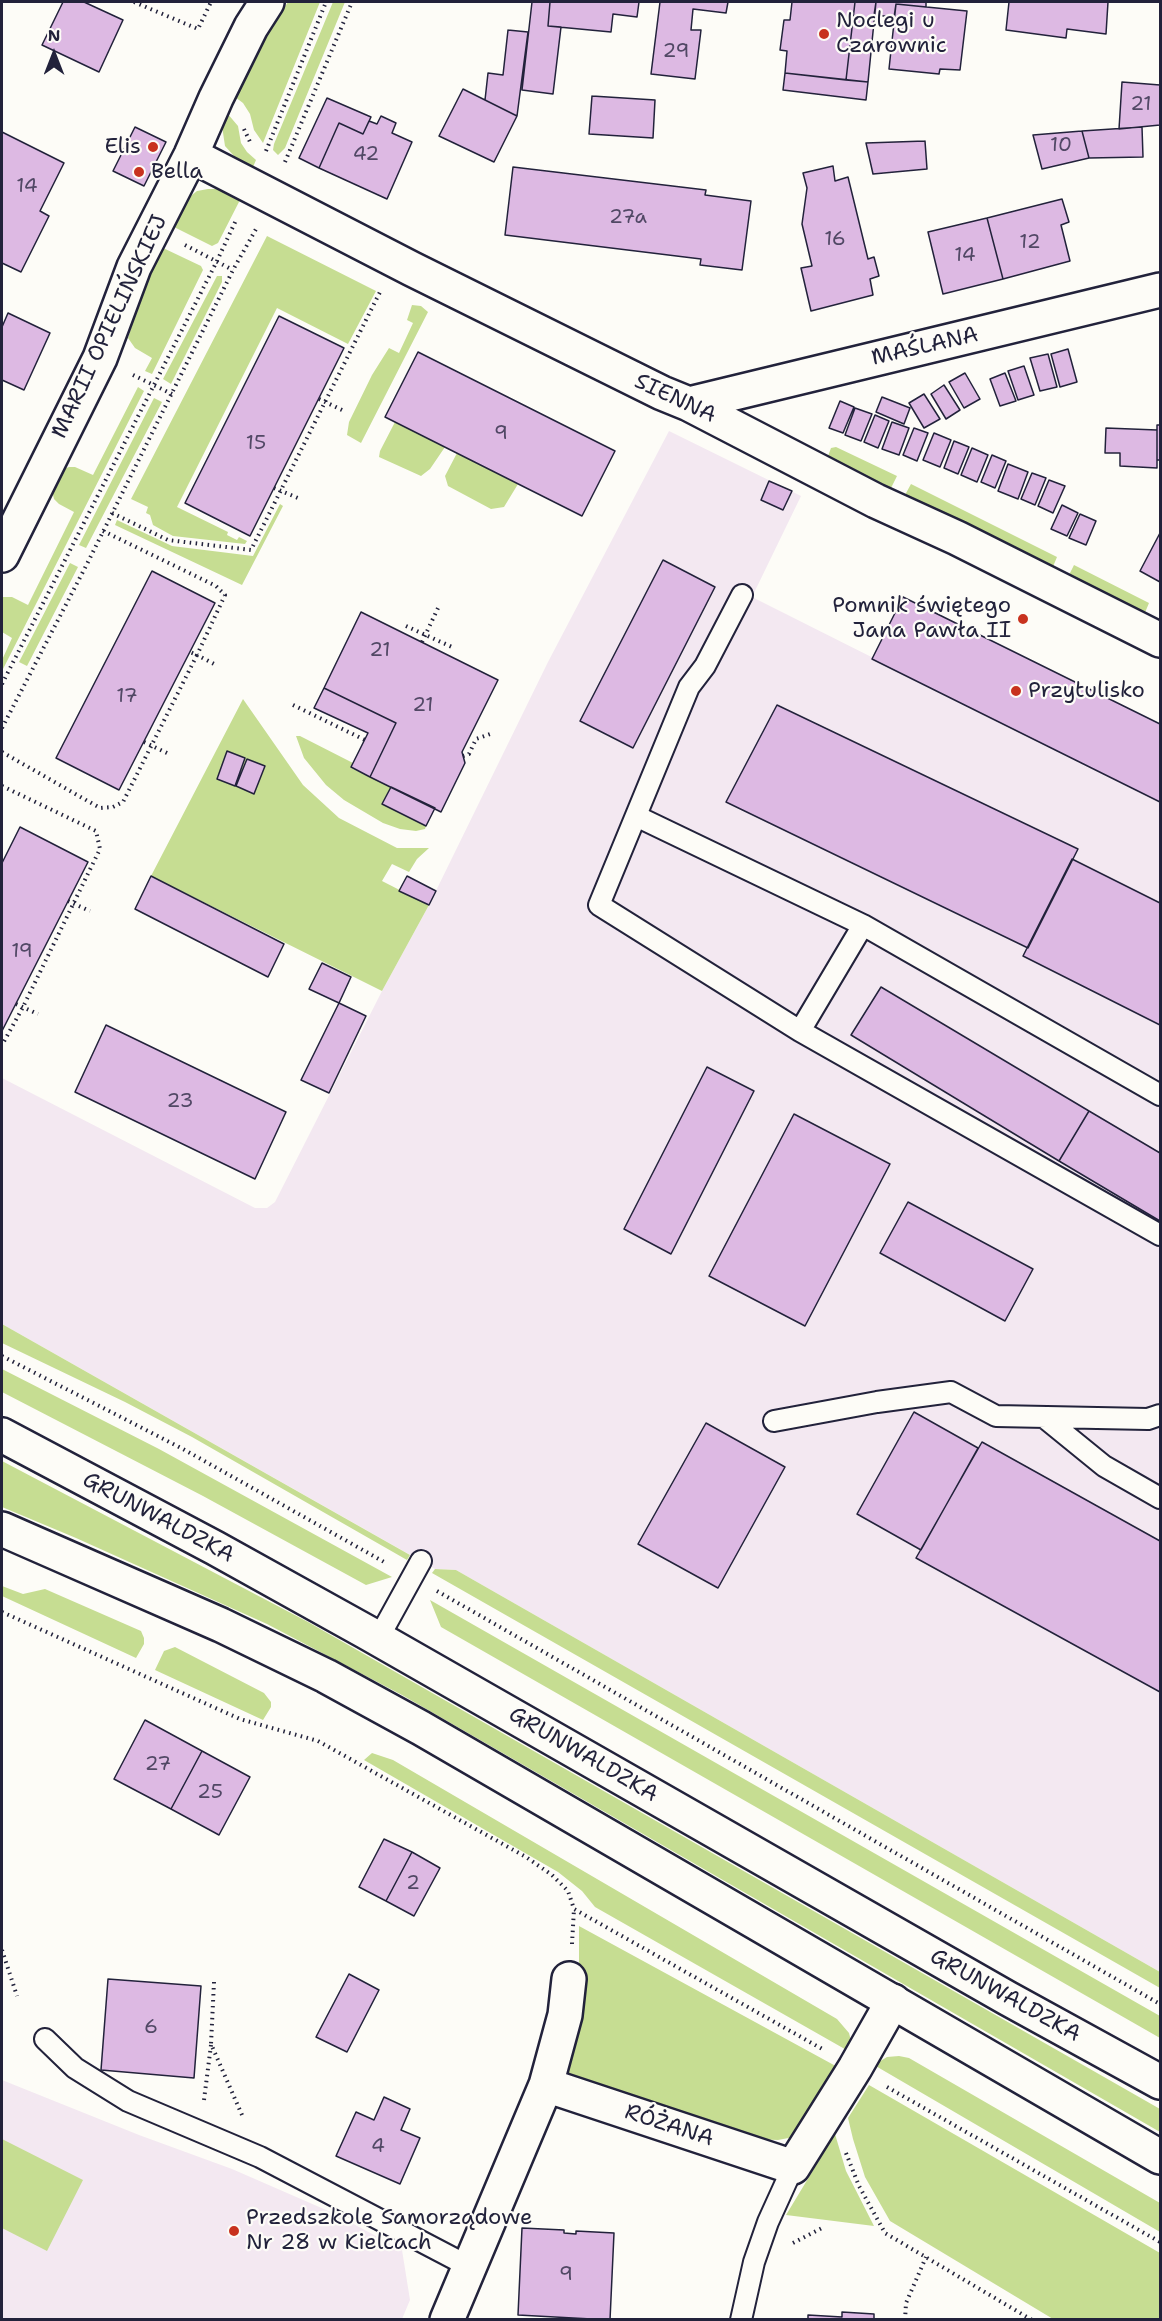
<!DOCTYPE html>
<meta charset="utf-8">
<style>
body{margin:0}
#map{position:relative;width:1162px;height:2321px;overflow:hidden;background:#fdfcf7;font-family:"Shantell Sans",sans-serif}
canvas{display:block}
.frame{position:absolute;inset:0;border:3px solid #22223b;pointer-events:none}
.north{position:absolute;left:24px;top:24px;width:60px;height:60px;-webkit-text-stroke:4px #fdfcf7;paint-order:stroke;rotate:0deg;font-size:16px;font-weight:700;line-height:24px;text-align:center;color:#22223b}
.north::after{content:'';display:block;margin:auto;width:21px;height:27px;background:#22223b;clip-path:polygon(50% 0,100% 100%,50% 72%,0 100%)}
</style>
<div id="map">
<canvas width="1162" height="2321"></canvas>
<div class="frame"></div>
<div class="north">N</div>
</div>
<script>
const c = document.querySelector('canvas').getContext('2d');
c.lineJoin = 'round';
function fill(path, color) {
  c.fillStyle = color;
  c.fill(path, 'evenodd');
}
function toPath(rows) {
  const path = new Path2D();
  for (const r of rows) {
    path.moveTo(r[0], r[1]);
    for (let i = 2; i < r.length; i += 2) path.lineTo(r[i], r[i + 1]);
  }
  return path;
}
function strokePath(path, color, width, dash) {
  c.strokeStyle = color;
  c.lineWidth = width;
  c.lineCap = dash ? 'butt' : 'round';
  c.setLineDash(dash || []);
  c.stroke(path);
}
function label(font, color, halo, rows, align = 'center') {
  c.font = font + ' "Shantell Sans",sans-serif';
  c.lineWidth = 4.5;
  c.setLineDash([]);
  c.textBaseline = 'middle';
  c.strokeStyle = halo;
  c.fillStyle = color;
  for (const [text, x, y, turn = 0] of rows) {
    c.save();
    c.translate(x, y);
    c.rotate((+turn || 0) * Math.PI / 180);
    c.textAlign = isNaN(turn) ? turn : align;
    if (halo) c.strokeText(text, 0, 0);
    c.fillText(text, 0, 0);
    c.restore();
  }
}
fill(toPath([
 [669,431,801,496,752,597,1160,802,1160,1972,456,1570,435,1569,421,1561,2,1324,2,1078,255,1208,267,1208,275,1202,382,991,429,905,548,662],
 [2,2080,139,2135,232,2169,333,2213,402,2250,410,2300,402,2319,2,2319]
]), '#f3e8f1');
fill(toPath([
 [288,2,320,2,263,143,254,130,250,114,243,103,235,97,263,39],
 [333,2,345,2,285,148,278,155,273,150,274,144],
 [227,113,238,126,241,143,247,152,256,160,253,167,234,156,225,146,222,126],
 [208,189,218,189,240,200,218,243,212,246,172,226,184,203,192,195,197,191],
 [267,236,376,291,348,344,277,308,177,507,228,532,227,535,237,540,239,537,247,541,245,544,173,536,153,525,150,515,146,513,148,507,131,499],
 [161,247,201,266,203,270,152,374,145,371,152,358,135,348,128,338,146,280],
 [217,276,222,276,222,282,171,384,163,379],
 [412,305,421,306,428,312,361,443,347,435,349,422,372,375,389,348,399,353,413,323,407,320],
 [138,387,144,391,2,671,2,660,12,638,2,632,2,597,12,597,28,605,74,512,59,504,54,499,52,490,64,469,69,467,75,467,93,475],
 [154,398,162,402,86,548,79,545],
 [395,422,445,447,430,469,421,476,379,457,380,451],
 [836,447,897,476,891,488,828,456,831,448],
 [457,453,518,484,504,507,491,509,448,486,445,476],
 [911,484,1057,557,1052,569,905,495],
 [280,504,283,506,242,585,115,525,117,520,172,546,253,556],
 [70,563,78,567,27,666,19,662],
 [1074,565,1149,603,1144,615,1068,577],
 [243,699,303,785,339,818,397,848,429,848,417,859,409,872,392,864,382,881,429,905,382,991,151,876],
 [296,736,300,736,353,763,351,768,391,787,382,804,426,826,425,829,416,831,400,829,383,823,344,800,326,785,304,758],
 [2,1324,410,1555,407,1560,192,1437,125,1402,2,1343],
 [2,1369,159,1449,392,1577,366,1585,203,1496,2,1392],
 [2,1461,308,1622,1160,2109,1160,2132,402,1695,267,1624,76,1538,2,1507],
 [435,1569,456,1570,1160,1972,1160,1988,432,1573],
 [2,1586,23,1594,45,1589,141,1631,144,1638,144,1644,136,1658,2,1596],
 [430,1600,1160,2016,1160,2038,441,1627],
 [175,1647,264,1693,271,1702,271,1707,263,1720,155,1670,164,1651],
 [372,1753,393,1760,837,2019,849,2033,851,2041,850,2052,595,1907,582,1891,558,1872,364,1760],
 [579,1926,843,2070,799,2136,778,2140,754,2139,578,2081,569,2073,567,2061,579,2003],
 [899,2056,909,2058,1160,2203,1160,2232,874,2065,887,2057],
 [869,2085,1160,2253,1160,2319,1053,2319,890,2221,865,2177,853,2139,848,2118],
 [835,2134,846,2171,874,2226,786,2215],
 [2,2139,83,2180,47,2251,2,2228]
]), '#c6dd92');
const building = toPath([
 [63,2,84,2,123,20,99,72,42,45,63,2],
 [532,2,550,2,548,26,561,27,553,94,522,90,532,2],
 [550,2,639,2,637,17,613,14,611,32,548,26,550,2],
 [660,2,728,2,726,13,693,9,691,30,701,30,695,79,651,74,660,2],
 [792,2,855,2,846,80,785,73,787,51,780,50,784,20,790,20,792,2],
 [855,2,876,2,868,82,846,80,855,2],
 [876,2,926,2,926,7,896,4,894,17,874,15,876,2],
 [1009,2,1108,2,1106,34,1067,29,1066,38,1006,30,1009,2],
 [896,4,967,11,960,70,940,69,939,74,889,69,896,4],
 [508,30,528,32,517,116,485,100,488,73,503,75,508,30],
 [785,73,868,82,866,100,783,90,785,73],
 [1122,82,1160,85,1160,125,1119,129,1122,82],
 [463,89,517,116,494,162,439,136,463,89],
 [592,96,655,100,653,138,589,134,592,96],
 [327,98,371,117,363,134,339,123,319,168,299,158,327,98],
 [381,116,396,123,392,133,412,142,387,199,319,168,339,123,363,134,369,121,377,124,381,116],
 [135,127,166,142,144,186,113,171,135,127],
 [1142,127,1143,157,1089,158,1082,131,1142,127],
 [1082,131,1089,158,1042,169,1033,135,1082,131],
 [2,132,64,163,40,211,49,216,21,272,2,263,2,132],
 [925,141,927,169,873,174,866,143,925,141],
 [833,166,835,181,848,177,868,259,874,257,879,276,870,279,873,295,811,311,801,268,812,266,802,224,807,188,803,173,833,166],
 [513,167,706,190,705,195,751,201,742,270,700,265,701,259,505,235,513,167],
 [1062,199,1069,222,1061,225,1070,261,1003,279,987,218,1062,199],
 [987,218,1003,279,943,294,928,232,987,218],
 [8,313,50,333,24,390,2,380,2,327,8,313],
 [279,316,344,348,250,536,185,503,279,316],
 [1068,349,1077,382,1060,387,1051,354,1068,349],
 [418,352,615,451,582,516,385,417,418,352],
 [1048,354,1057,387,1040,391,1030,358,1048,354],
 [1024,366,1034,395,1018,400,1008,371,1024,366],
 [965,373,980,399,964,408,949,382,965,373],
 [1005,373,1016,401,1000,406,990,379,1005,373],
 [944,385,960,410,946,419,931,394,944,385],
 [924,394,940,419,924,428,909,403,924,394],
 [882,397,910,408,904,424,876,412,882,397],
 [840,401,854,407,843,433,829,428,840,401],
 [855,408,872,414,861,441,845,435,855,408],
 [875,415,889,421,878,448,864,442,875,415],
 [892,422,909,428,899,455,882,449,892,422],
 [1157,425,1160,425,1160,460,1157,460,1157,425],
 [914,428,928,433,917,461,903,455,914,428],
 [1106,428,1157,430,1157,468,1120,466,1120,453,1105,453,1106,428],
 [934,433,951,440,940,467,923,460,934,433],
 [954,441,969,447,958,474,944,468,954,441],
 [972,448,988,455,977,482,961,475,972,448],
 [992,455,1006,461,995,488,981,482,992,455],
 [1008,464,1028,472,1018,499,998,491,1008,464],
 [1032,473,1046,478,1035,505,1021,499,1032,473],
 [1049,480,1065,486,1053,513,1038,506,1049,480],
 [769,481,792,491,783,510,761,500,769,481],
 [1062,505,1078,513,1067,536,1051,529,1062,505],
 [1080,514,1096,521,1086,545,1069,538,1080,514],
 [1160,533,1160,582,1140,571,1160,533],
 [663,560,715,587,633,748,580,721,663,560],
 [152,571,215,603,119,790,56,758,152,571],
 [903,597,1160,724,1160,802,872,659,903,597],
 [361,612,498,680,462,752,465,763,441,812,370,777,396,723,324,688,361,612],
 [324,688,396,723,370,777,351,767,368,733,314,708,324,688],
 [777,705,1078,849,1028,948,726,802,777,705],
 [227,751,245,758,235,786,217,779,227,751],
 [247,759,265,766,254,794,236,786,247,759],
 [391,787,435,808,426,826,382,804,391,787],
 [20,827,88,862,2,1031,2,863,20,827],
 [1072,859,1160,903,1160,1025,1023,956,1072,859],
 [151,876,284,944,268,977,135,909,151,876],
 [407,876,436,891,429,905,399,891,407,876],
 [322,963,351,977,339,1003,309,989,322,963],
 [881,987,1089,1111,1059,1161,851,1035,881,987],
 [339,1003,366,1016,329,1093,301,1080,339,1003],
 [106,1025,286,1112,255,1179,75,1092,106,1025],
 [707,1067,754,1091,671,1254,624,1229,707,1067],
 [1089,1111,1160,1153,1160,1221,1059,1161,1089,1111],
 [794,1114,890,1164,805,1326,709,1276,794,1114],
 [908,1202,1033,1269,1005,1321,880,1253,908,1202],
 [914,1412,978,1448,921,1550,857,1514,914,1412],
 [706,1423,785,1467,718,1588,638,1544,706,1423],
 [982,1442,1160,1541,1160,1692,916,1558,982,1442],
 [145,1720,202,1751,171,1809,114,1779,145,1720],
 [202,1751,250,1777,219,1835,171,1809,202,1751],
 [384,1839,412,1852,386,1901,359,1887,384,1839],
 [412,1852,440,1868,414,1916,386,1901,412,1852],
 [349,1974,379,1990,347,2052,316,2037,349,1974],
 [108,1979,201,1986,194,2078,101,2070,108,1979],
 [384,2097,410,2109,401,2130,420,2138,400,2184,336,2156,356,2112,374,2120,384,2097],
 [522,2228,564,2230,564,2233,576,2234,576,2231,614,2233,610,2320,518,2315,522,2228],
 [842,2312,874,2314,874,2320,808,2320,808,2315,842,2317,842,2312]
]);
fill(building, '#ddb9e3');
strokePath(building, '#22223b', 1.5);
const lane = toPath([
 [742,595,705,666,689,687,599,905,800,1031,1160,1235],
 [636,816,863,925],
 [800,1031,863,925,1160,1095],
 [1045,1418,1104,1466,1160,1498],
 [774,1421,877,1402,951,1392,996,1416,1148,1419,1160,1415],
 [378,1639,421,1561],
 [45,2039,75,2068,128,2101,260,2157,470,2267],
 [741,2320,754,2262,768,2222,793,2167]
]);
const street = toPath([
 [191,155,412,269,662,393,689,404,876,501,957,538,1160,640],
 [689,404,1160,290],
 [2,555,100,358,134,267,191,155,216,98,251,27,267,2],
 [546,2085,793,2167,855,2068,893,2001],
 [447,2320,546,2085,565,2015,569,1979]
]);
const secondary = toPath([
 [2,1435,215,1548,368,1633,1007,1998,1160,2082],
 [2,1529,221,1625,326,1676,421,1728,1160,2157]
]);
strokePath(lane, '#22223b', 24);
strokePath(street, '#22223b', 38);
strokePath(secondary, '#22223b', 38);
strokePath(toPath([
 [134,2,198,29,211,2],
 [244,129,251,144],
 [266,151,326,2],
 [285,162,352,2],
 [185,245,233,270],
 [133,375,172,394],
 [319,399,342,410],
 [274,488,298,498],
 [112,513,168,540,251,550,380,292],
 [103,531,216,586,225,595,197,655,214,664],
 [406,626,452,647],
 [422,642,438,608],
 [2,684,217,261,237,218],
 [293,705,365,740],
 [2,728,87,564,233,270,256,229],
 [144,742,169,754],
 [2,752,100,808,113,807,123,802,197,655,190,652],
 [463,756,469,754,476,739,493,733],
 [2,786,96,831,100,849,23,1007,2,1045],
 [68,901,90,911],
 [16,1004,38,1014],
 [2,1356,183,1449,386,1563],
 [437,1591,1160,2004],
 [2,1612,240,1719,318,1741,526,1857,552,1875,568,1891,574,1909,824,2050],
 [572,1944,574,1909],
 [2,1950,17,1996],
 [214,1982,211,2044,242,2115],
 [887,2087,1160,2242],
 [204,2100,211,2045],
 [846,2153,859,2186,885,2233,1032,2320],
 [793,2243,824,2227],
 [905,2320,906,2303,926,2257]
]), '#22223b', 4, [1.5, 4.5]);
strokePath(lane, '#fdfcf7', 20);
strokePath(street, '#fdfcf7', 33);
strokePath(secondary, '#fdfcf7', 33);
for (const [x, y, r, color] of [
 [824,34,6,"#c8321e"],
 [153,147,6,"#c8321e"],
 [139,172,6,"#c8321e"],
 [1023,619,6,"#c8321e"],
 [1016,691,6,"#c8321e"],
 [234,2231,6,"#c8321e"]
]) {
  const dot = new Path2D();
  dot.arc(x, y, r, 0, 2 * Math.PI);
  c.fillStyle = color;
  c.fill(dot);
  strokePath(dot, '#fdfcf7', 2);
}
label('20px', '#514865', null, [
 ["29",676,52],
 ["21",1141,105],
 ["10",1061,146],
 ["42",366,155],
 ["14",27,187],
 ["27a",628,218],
 ["16",835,240],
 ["12",1030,243],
 ["14",965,256],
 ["9",501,434],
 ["15",256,444],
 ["21",380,651],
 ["17",127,697],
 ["21",423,706],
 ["19",22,952],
 ["23",180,1102],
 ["27",158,1765],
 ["25",210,1793],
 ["2",413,1884],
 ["6",151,2028],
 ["4",378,2147],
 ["9",566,2275]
]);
label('22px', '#22223b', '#fdfcf7', [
 ["Noclegi u",836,21],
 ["Czarownic",836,46],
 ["Elis",141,147,"right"],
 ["Bella",151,172],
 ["Pomnik świętego",1011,606,"right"],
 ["Jana Pawła II",1011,631,"right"],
 ["Przytulisko",1028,691],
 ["Przedszkole Samorządowe",246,2218],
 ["Nr 28 w Kielcach",246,2243]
], 'left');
label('22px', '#22223b', '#fdfcf7', [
 ["MARII OPIELIŃSKIEJ",110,327,-65],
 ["MAŚLANA",925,347,-13],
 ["SIENNA",675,399,25],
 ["GRUNWALDZKA",158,1518,28],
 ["GRUNWALDZKA",583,1755,30],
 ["GRUNWALDZKA",1005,1996,29],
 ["RÓŻANA",669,2126,18]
]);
</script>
